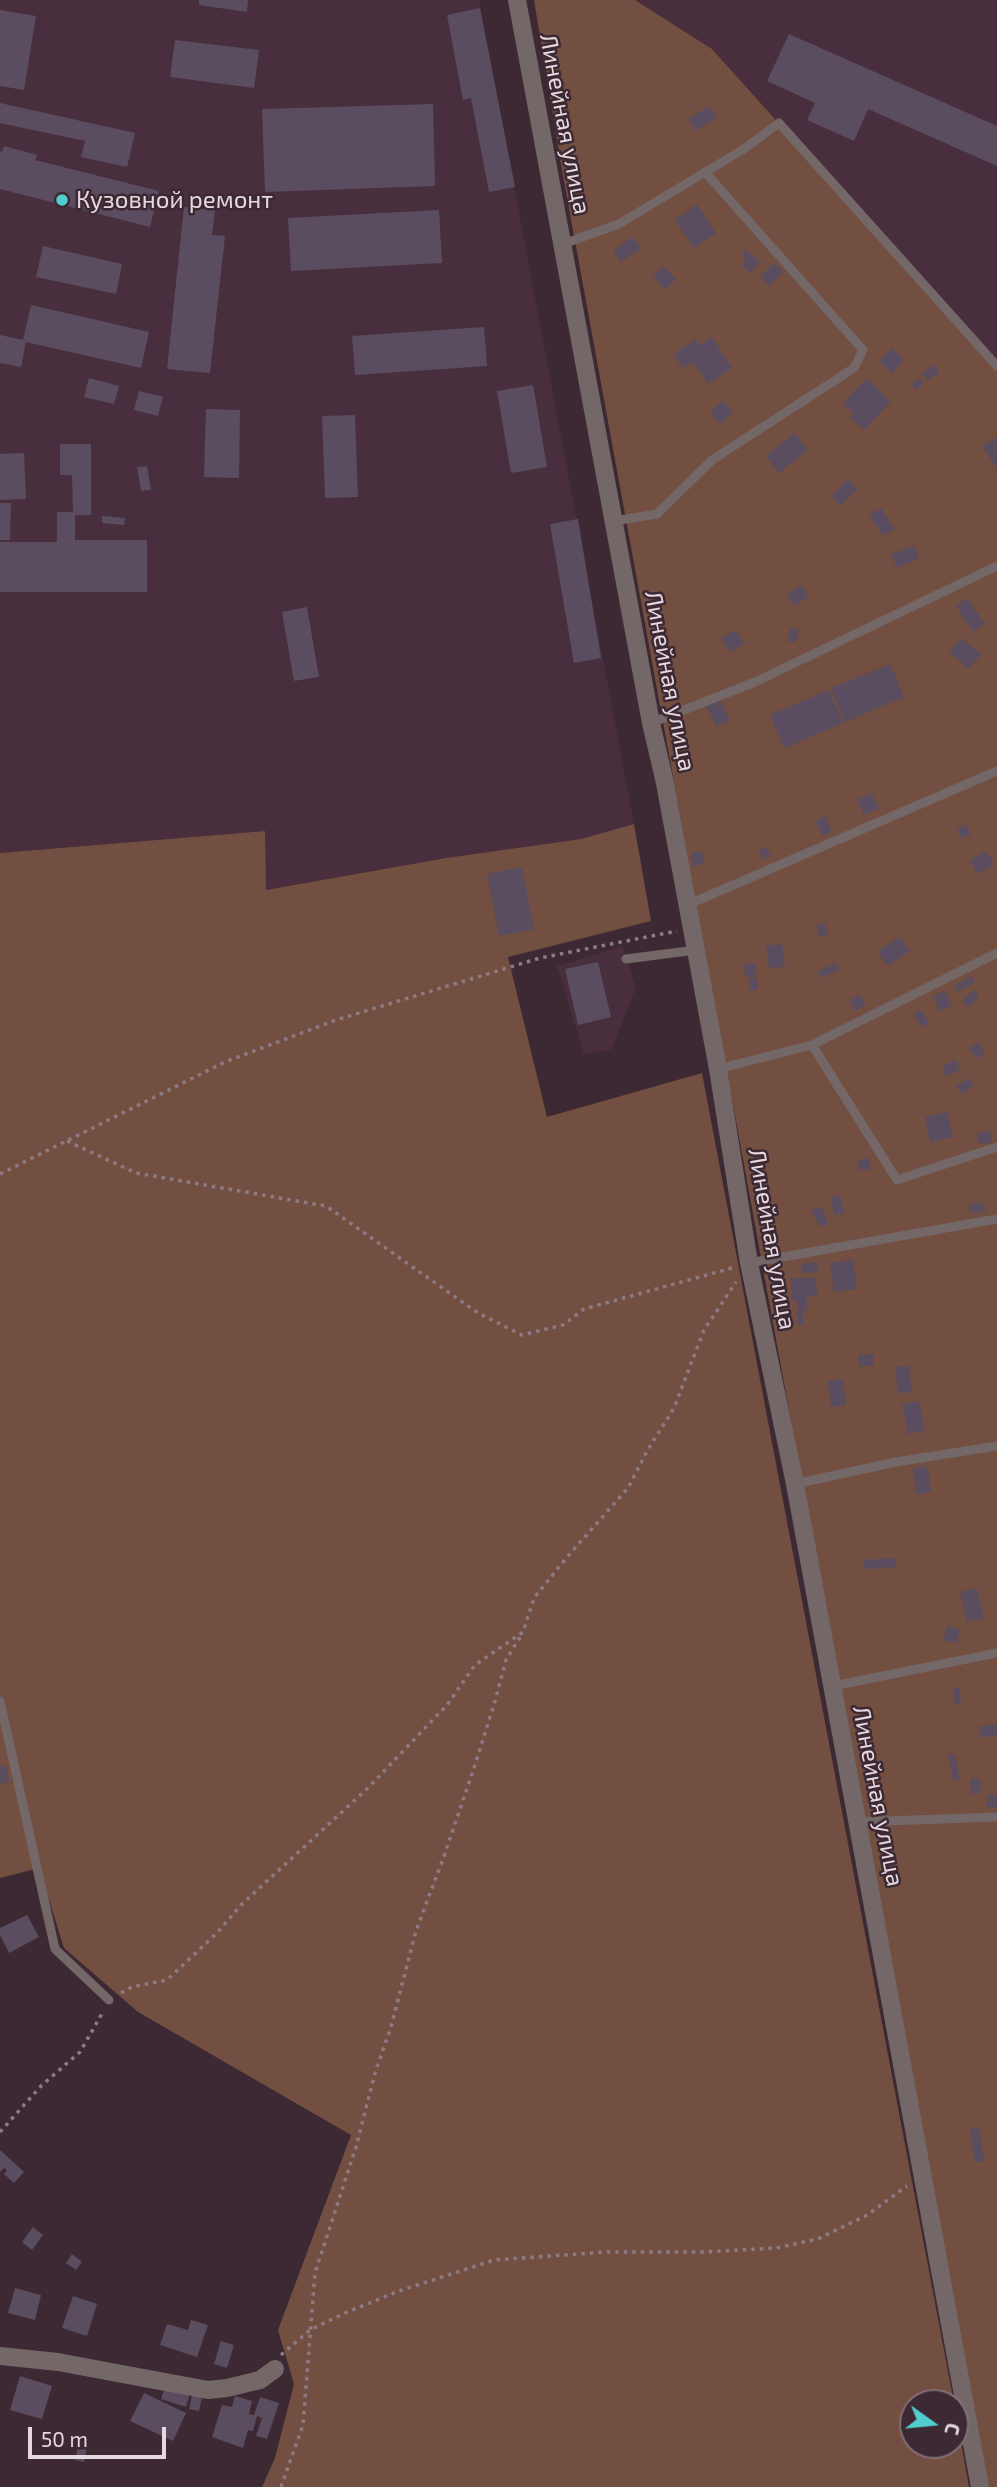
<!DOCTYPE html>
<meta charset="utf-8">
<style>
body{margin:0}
#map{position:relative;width:997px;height:2487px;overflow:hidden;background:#3d2934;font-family:"Exo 2",sans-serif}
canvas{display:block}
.north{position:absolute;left:899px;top:2389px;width:70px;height:70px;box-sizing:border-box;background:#3d2934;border:2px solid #816f78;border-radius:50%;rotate:105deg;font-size:19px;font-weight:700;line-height:28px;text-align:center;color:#e6d8df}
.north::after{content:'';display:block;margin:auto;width:24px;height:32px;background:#52cdcf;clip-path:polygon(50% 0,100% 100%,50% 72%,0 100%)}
.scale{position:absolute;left:28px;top:2427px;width:138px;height:32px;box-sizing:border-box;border:4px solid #e6d8df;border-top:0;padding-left:9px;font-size:21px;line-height:24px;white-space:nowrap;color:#e6d8df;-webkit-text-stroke:5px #3d2934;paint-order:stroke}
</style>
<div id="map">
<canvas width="997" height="2487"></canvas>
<div class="north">С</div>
<div class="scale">50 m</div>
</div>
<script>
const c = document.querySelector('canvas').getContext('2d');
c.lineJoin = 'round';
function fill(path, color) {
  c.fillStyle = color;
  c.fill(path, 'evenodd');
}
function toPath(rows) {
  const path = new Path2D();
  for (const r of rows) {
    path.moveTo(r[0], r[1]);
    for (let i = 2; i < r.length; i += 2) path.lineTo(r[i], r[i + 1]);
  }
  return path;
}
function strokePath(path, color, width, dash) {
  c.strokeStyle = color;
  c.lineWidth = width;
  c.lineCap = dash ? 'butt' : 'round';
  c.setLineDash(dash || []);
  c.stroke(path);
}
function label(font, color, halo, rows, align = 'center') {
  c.font = font + ' "Exo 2",sans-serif';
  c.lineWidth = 5;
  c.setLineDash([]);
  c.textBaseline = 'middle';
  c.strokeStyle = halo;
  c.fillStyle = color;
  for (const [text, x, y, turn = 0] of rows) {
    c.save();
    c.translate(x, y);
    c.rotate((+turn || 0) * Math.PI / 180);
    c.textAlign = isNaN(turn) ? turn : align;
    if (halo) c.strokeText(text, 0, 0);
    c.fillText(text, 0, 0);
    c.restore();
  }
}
fill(toPath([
 [0,0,479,0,634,824,581,839,446,858,265,890,264,831,0,853],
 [635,0,997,0,997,366,712,49],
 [622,946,636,987,612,1049,584,1055,557,966]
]), '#492e3e');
fill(toPath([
 [534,0,635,0,712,49,997,366,997,2487,986,2487,562,170],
 [634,824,651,921,508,957,547,1117,702,1073,954,2403,913,2403,913,2445,955,2445,955,2409,969,2487,262,2487,275,2458,294,2384,278,2330,351,2135,138,2012,64,1948,39,1868,0,1878,0,853,265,831,266,890,446,858,581,839]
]), '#724f40');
fill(toPath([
 [199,0,248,0,247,12,199,5],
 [480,8,515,187,489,192,471,98,463,100,447,15],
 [0,10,36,16,24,90,0,86],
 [789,34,997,126,997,166,868,109,854,141,807,120,815,103,767,81],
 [175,40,259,50,254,88,170,77],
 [0,103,135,133,127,167,81,157,85,141,0,123],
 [433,104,435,186,265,192,262,109],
 [709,106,717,118,696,131,688,119],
 [4,146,37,155,35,160,159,191,150,227,0,189,0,151,2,152],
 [697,204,716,233,694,248,675,220],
 [184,207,215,210,212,235,225,236,210,373,167,369],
 [439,210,442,263,291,271,288,218],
 [633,237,641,249,620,262,613,250],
 [43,246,122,264,116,294,36,277],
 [745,250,760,261,751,273,742,266,746,260,741,256],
 [774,263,783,272,769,286,760,276],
 [664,266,676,279,665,290,653,276],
 [31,305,149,332,141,368,26,342,21,367,0,363,0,335,23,340],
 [484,327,487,366,355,375,352,336],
 [712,337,732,368,708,384,693,362,682,368,673,354,696,339,700,346],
 [892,348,904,360,892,373,879,361],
 [934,364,939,372,928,381,922,374],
 [89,378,119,386,114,404,84,397],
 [867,378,891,402,864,430,850,417,853,413,843,403],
 [918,378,924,384,916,390,911,384],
 [533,385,547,467,511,473,497,391],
 [139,391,163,397,158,416,134,410],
 [723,401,733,413,720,424,710,411],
 [206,409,240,410,239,478,204,477],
 [355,415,358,497,325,498,322,416],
 [795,433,808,450,779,473,766,456],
 [997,437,997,469,982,446],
 [60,444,91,444,91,515,75,515,75,540,147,540,147,592,0,592,0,542,57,542,57,512,73,512,72,475,60,475],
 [24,453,26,499,0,500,0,454],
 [147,466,151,490,141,491,137,467],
 [848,479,858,489,840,506,831,496],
 [0,503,11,503,10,540,0,540],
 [881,508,895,529,883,536,869,516],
 [102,516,125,518,124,525,102,523],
 [578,519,601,658,574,663,550,524],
 [914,545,919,558,897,568,891,555],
 [801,585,809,596,794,606,787,594],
 [967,598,985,624,973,632,956,606],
 [307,607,319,677,294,681,282,612],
 [790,628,799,630,796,643,787,641],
 [736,630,744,644,729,652,721,638],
 [961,638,981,654,969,669,949,652],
 [890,664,904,697,845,722,831,688],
 [829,690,843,723,784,748,770,715],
 [720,700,730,720,716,727,706,706],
 [871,793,879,808,864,815,857,800],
 [825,816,832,831,823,836,815,821],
 [966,824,971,834,962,839,957,829],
 [764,846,771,854,765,860,758,852],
 [702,851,704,864,693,866,691,853],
 [986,851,994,865,977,874,970,860],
 [522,867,534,929,499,936,487,874],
 [825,923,828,935,819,937,816,925],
 [900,937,910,951,887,966,877,951],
 [782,944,785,966,769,969,766,946],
 [598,962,611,1017,578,1025,565,969],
 [755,963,756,977,745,977,744,964],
 [836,963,839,970,821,978,818,971],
 [971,976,975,982,958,992,954,986],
 [749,978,758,978,758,990,749,990],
 [974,990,979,997,968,1007,962,1000],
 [945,991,952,1005,940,1011,933,996],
 [860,995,866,1005,855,1011,849,1000],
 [921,1010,929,1023,921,1027,913,1014],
 [978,1043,985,1053,976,1059,969,1048],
 [956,1060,960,1070,946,1076,942,1066],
 [969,1078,974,1086,961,1094,956,1086],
 [947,1112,953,1137,930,1142,925,1117],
 [990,1131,992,1142,979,1144,977,1133],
 [869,1158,871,1169,859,1170,857,1160],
 [840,1195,844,1213,834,1215,830,1197],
 [984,1203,985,1212,969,1213,969,1204],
 [822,1207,828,1224,820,1227,811,1211],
 [763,1234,776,1234,776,1250,764,1251],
 [853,1260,857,1289,834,1292,830,1263],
 [817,1262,818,1272,802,1273,801,1264],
 [791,1278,816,1278,817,1296,807,1296,807,1310,803,1310,803,1325,797,1325,797,1301,792,1301],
 [873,1354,874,1365,859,1367,858,1355],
 [909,1366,912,1392,898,1393,895,1367],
 [843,1379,846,1405,831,1407,828,1381],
 [919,1401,925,1431,908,1434,902,1404],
 [928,1467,931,1492,916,1494,913,1468],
 [896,1558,896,1567,864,1569,863,1560],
 [977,1588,984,1618,967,1622,960,1592],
 [947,1626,960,1629,957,1643,944,1640],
 [959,1687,961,1704,955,1705,953,1688],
 [997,1724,997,1735,981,1738,979,1726],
 [955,1754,960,1779,953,1781,948,1755],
 [6,1765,9,1782,0,1784,0,1767],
 [980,1778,981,1793,971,1794,970,1779],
 [988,1794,997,1795,997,1808,986,1806],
 [27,1915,39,1937,9,1953,0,1935,0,1928],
 [979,2128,984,2161,975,2162,970,2130],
 [0,2150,24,2172,14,2183,4,2174,7,2170,4,2168,0,2172],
 [33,2227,43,2235,32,2250,22,2242],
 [72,2254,82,2262,76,2270,66,2263],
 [15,2288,41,2295,35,2320,8,2313],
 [73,2296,97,2304,87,2336,62,2328],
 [191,2320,208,2325,197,2357,160,2345,167,2324,188,2330],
 [221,2341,234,2345,227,2368,214,2364],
 [20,2376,52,2386,42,2419,10,2410],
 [166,2385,190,2393,186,2407,161,2399],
 [193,2391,203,2393,199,2411,189,2409],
 [144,2393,186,2413,173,2441,130,2421],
 [235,2396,252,2401,249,2414,254,2415,260,2397,279,2403,267,2439,256,2436,262,2418,257,2416,253,2431,248,2430,243,2448,212,2437,222,2405,232,2407],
 [78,2446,87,2448,84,2462,75,2460]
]), '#5a4d60');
strokePath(toPath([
 [67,1141,136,1173,326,1206,478,1313,522,1335,563,1325,584,1309,732,1268],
 [0,1174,227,1061,336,1020,540,958,677,931],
 [121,1993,132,1987,167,1980,217,1933,241,1905,368,1788,447,1705,475,1665,523,1632,534,1598,568,1556,628,1488,647,1451,674,1408,704,1330,736,1282],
 [0,2132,41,2086,80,2052,104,2010],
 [281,2355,310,2330,345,2313,399,2291,494,2260,607,2252,703,2252,776,2248,818,2239,867,2215,907,2186],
 [281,2487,303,2425,315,2273,356,2147,375,2073,391,2027,416,1931,443,1859,474,1768,495,1701,506,1660,522,1634]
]), '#8d7b84', 3.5, [3.5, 5]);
strokePath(toPath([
 [563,244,619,224,744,149,779,123,997,366],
 [614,521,657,514,712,460,854,368,863,350,705,172],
 [651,723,755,682,997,566],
 [687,905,997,771],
 [626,959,696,950],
 [812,1045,897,1180,997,1147],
 [718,1069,812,1045,997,953],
 [749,1263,997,1219],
 [795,1484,896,1462,997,1446],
 [833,1686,997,1653],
 [0,1701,55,1949,109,2000],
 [858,1822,997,1817]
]), '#746768', 9);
strokePath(toPath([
 [517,0,651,723,665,783,718,1069,749,1263,795,1484,980,2487],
 [0,2356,58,2362,208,2390,227,2388,260,2380,275,2369]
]), '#746768', 18);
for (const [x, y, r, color] of [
 [62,200,7,"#52cdcf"]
]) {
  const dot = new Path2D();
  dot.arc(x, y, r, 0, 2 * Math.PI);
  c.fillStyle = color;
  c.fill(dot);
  strokePath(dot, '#3d2934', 2.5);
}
label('24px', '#e6d8df', '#3d2934', [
 ["Линейная улица",565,124,79],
 ["Линейная улица",670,681,79],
 ["Линейная улица",772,1239,80],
 ["Линейная улица",878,1796,79]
]);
label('24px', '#e6d8df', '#3d2934', [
 ["Кузовной ремонт",76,200]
], 'left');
</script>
